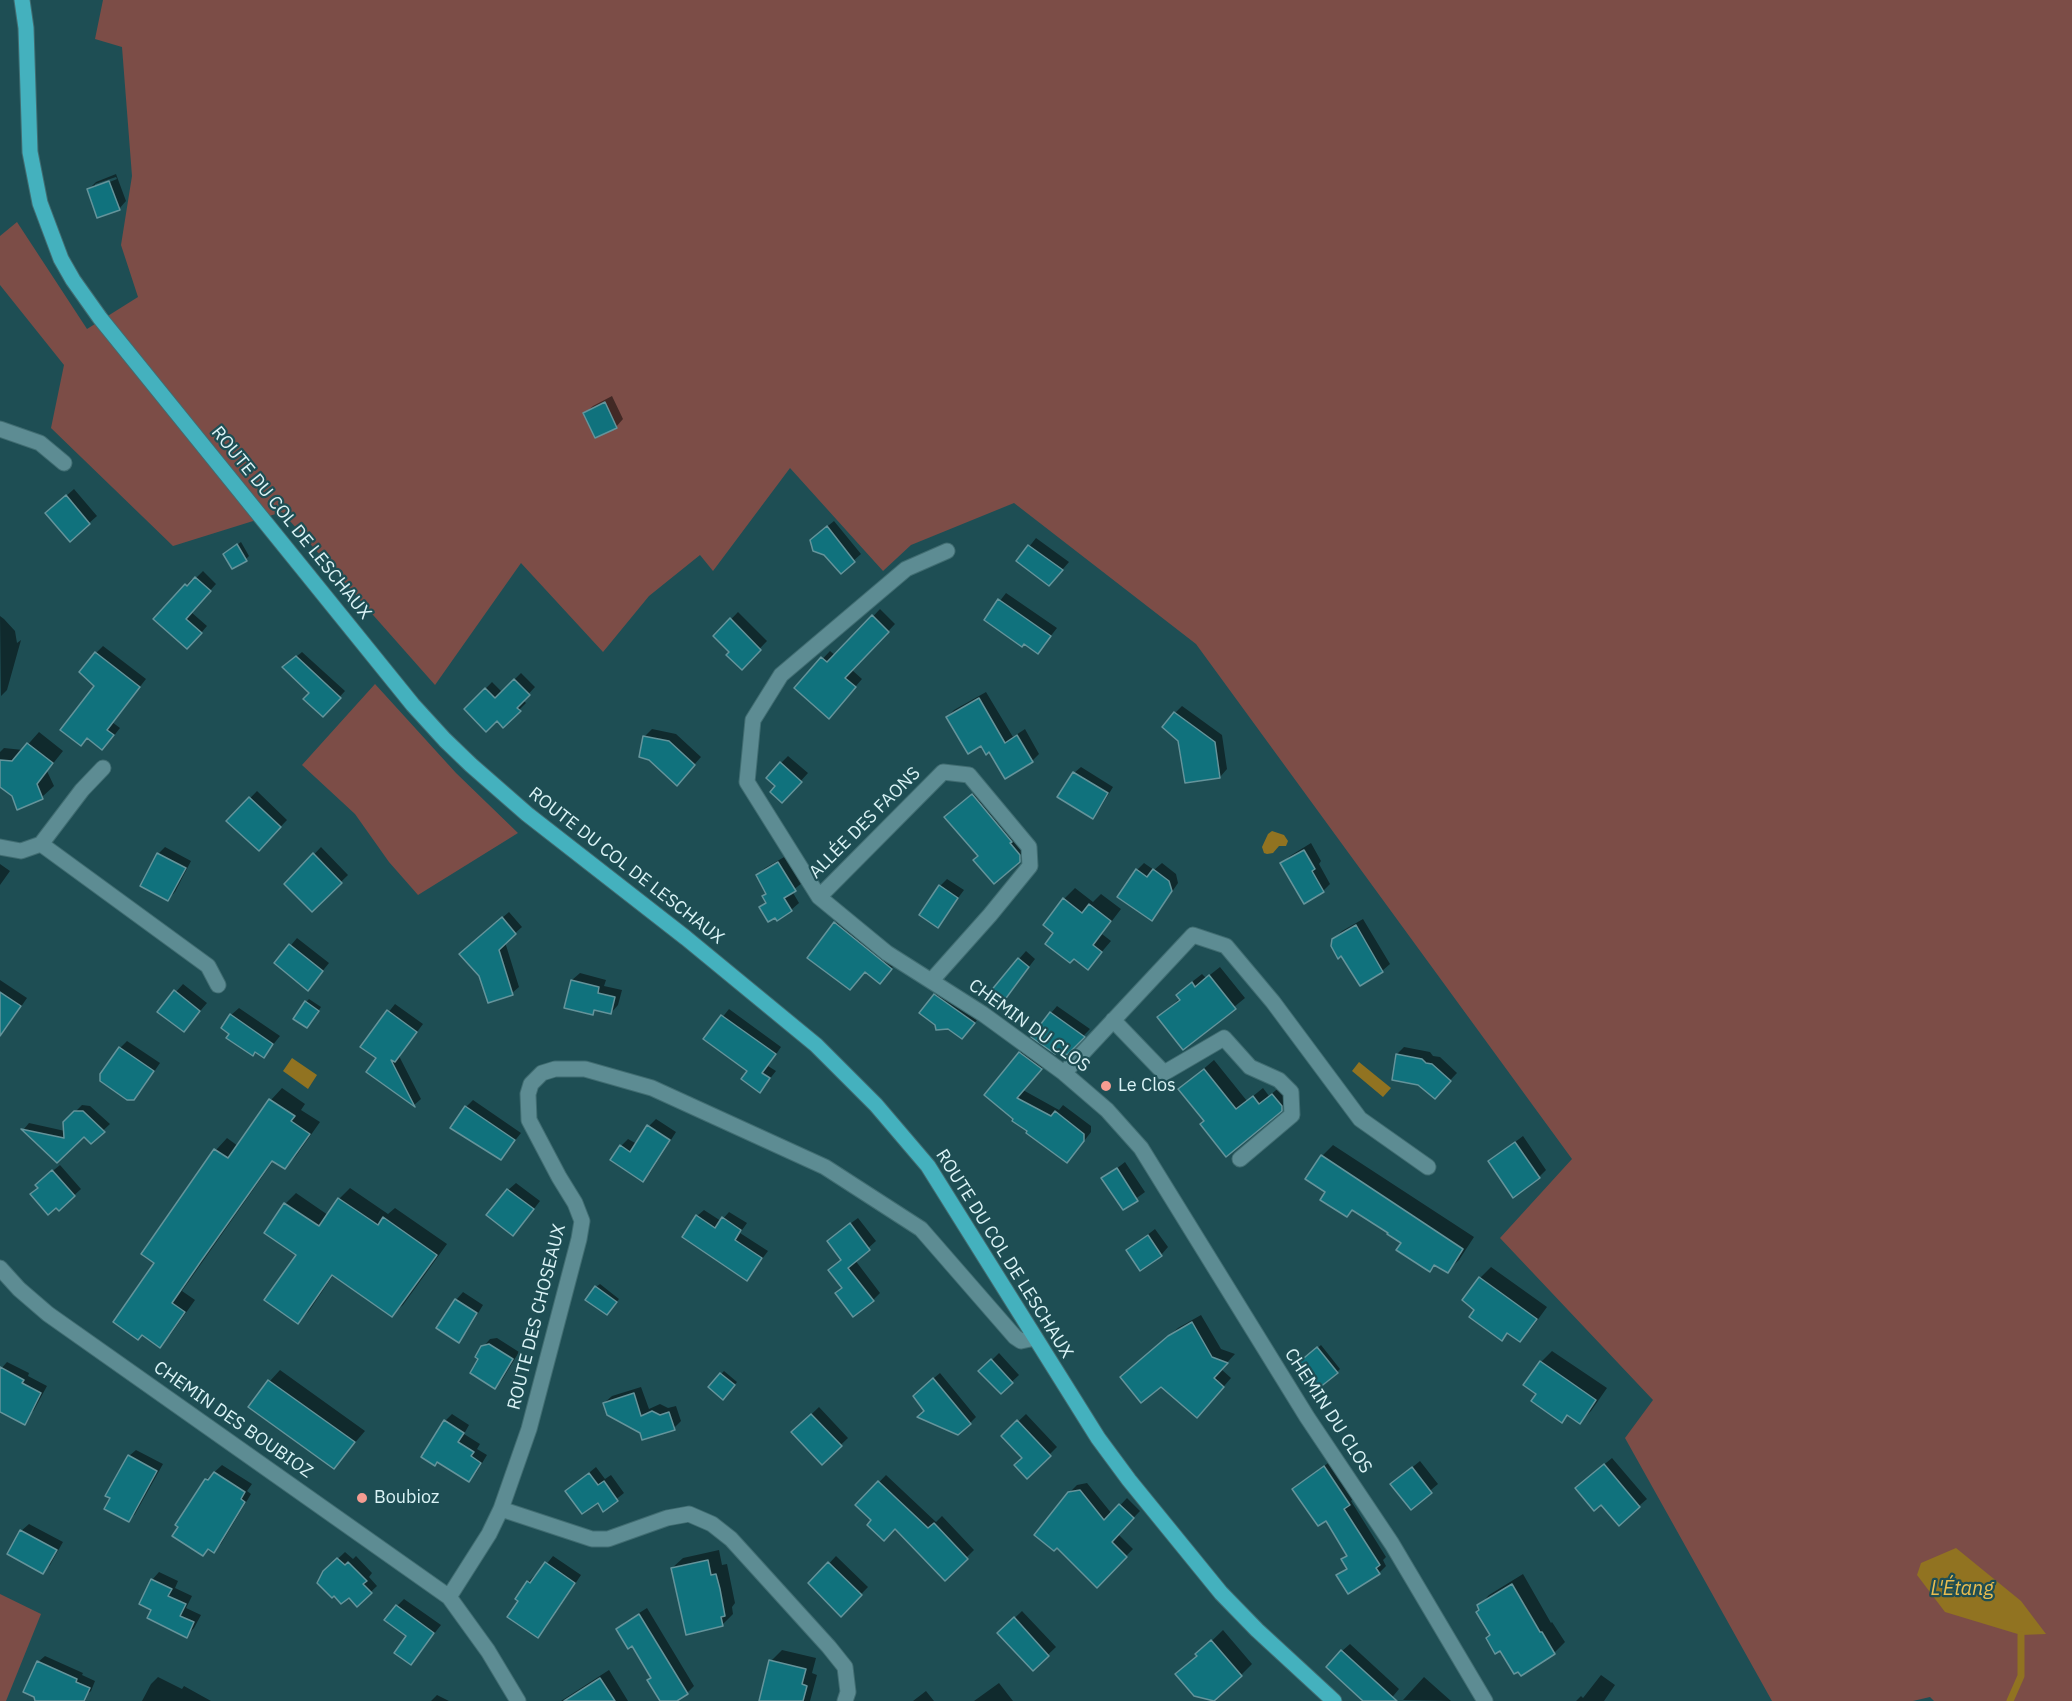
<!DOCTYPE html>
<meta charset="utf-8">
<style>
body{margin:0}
canvas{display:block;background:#1e4e54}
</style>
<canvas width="2072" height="1701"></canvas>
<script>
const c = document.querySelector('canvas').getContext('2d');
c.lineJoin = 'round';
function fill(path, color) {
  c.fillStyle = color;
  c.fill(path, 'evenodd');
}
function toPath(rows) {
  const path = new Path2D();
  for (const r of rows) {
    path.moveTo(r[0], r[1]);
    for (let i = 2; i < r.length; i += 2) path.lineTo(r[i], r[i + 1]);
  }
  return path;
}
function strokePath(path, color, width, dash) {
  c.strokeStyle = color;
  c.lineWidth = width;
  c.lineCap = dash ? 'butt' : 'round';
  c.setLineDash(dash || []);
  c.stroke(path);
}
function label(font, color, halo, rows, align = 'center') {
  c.font = font + ' "IBM Plex Sans",sans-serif';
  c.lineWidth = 4.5;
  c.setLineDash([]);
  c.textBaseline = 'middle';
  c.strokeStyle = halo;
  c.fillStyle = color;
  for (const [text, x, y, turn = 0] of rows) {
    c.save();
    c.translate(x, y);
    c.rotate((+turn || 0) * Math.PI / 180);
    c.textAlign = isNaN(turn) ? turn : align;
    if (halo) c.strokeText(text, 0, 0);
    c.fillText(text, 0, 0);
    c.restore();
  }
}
fill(toPath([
 [103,0,2072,0,2072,1701,1934,1701,1930,1697,1913,1701,1772,1701,1625,1438,1653,1400,1500,1238,1572,1159,1196,644,1014,503,911,545,883,571,790,468,713,571,700,555,649,596,603,652,521,563,435,685,282,512,173,546,51,428,64,365,0,285,0,236,17,222,87,329,138,297,121,245,132,176,122,47,95,39],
 [375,684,456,773,518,833,418,895,389,862,355,814,302,765],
 [0,1594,41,1614,6,1701,0,1701]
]), '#7c4d47');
fill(toPath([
 [1272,831,1284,835,1288,841,1286,846,1279,846,1273,853,1267,854,1264,853,1262,847,1268,834],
 [292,1058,317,1075,308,1089,283,1071],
 [1359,1062,1391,1088,1383,1097,1352,1071],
 [1956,1548,2021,1601,2046,1634,2021,1635,1945,1612,1917,1575,1921,1563]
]), '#917321');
fill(toPath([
 [116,174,126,201,119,209,88,190,96,182],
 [116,177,117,179,95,188,95,184],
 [612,396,623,419,616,427,585,413,593,406],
 [74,489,97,516,70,540,55,506],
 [834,521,861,554,841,572,819,533],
 [1036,538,1069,562,1056,577,1018,561],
 [241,542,249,556,246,559,228,551],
 [203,571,216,584,191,612,207,626,194,641,155,619,192,579,194,580],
 [1006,593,1057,628,1038,652,986,619],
 [880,609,895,624,852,670,862,679,836,709,796,687,830,651,836,656],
 [738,612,767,641,742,667,731,652,715,636],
 [0,616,4,619,15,631,17,643,21,640,7,690,1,696],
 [103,646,146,679,112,722,120,728,109,742,96,686,96,653],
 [302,652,345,691,323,715,311,693,290,662],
 [521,673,535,687,523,700,526,703,503,726,497,719,466,709,492,682,502,692],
 [986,692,1013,737,1025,729,1039,754,1032,761,990,750,947,717,954,710],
 [1182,706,1222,735,1227,769,1220,777,1175,713],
 [652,729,676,734,701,757,684,776,645,736],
 [39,732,63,751,47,771,54,786,42,797,13,795,0,786,0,752,4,748,23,750],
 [788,756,808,773,789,794,777,786,781,763],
 [1081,767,1113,787,1099,810,1092,817,1074,773],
 [980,788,1026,853,1019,861,980,856,953,810],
 [257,791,287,820,266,842,228,821],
 [1311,843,1321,861,1319,864,1330,884,1323,891,1282,863,1290,856],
 [165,847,191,861,175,892,168,899,158,854],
 [321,847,348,875,312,910,286,884],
 [786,856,802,883,792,891,799,903,791,910,761,907,767,901,768,893,757,875,765,868],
 [1144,863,1154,870,1162,863,1176,874,1178,883,1159,911,1152,919,1137,870],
 [0,864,10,871,0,885],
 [947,879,964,890,937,926,940,886],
 [1075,888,1093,902,1101,894,1121,909,1102,934,1111,941,1088,968,1074,957,1055,933,1064,899],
 [509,912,522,927,505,942,519,987,512,993,468,947],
 [842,916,898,961,880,982,836,923],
 [1363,919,1390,964,1382,971,1360,984,1334,939,1342,931],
 [297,938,329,963,308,989,276,963],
 [1026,951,1035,959,998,1007,1019,959],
 [1220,967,1245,998,1184,1048,1159,1017,1180,998,1178,995,1188,985,1202,974,1206,978],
 [580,973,606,980,604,986,622,990,618,1005,611,1013,596,1009,592,1013,566,1006,572,980],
 [0,980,27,998,0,1037],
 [183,984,207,1003,184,1030,159,1011],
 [942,988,981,1015,969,1030,948,1027,935,995],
 [309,999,321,1007,310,1023,306,1002],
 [395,1004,423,1024,399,1056,421,1099,414,1105,368,1072,378,1058,362,1046],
 [1057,1006,1090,1029,1067,1053,1059,1048,1051,1013],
 [239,1008,280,1036,264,1056,231,1034,231,1015],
 [729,1009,781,1047,768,1066,776,1071,760,1091,749,1071,705,1039],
 [127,1041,160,1063,141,1091,134,1099,120,1048],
 [1027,1046,1048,1061,1023,1090,1059,1110,1063,1105,1091,1126,1091,1132,1074,1154,1029,1130,1014,1120,1020,1053],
 [1404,1047,1430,1052,1433,1056,1440,1057,1457,1073,1442,1089,1397,1054],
 [1214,1060,1247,1101,1263,1088,1269,1096,1282,1085,1291,1100,1281,1110,1205,1121,1180,1089],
 [282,1088,305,1104,301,1110,320,1122,296,1156,285,1168,274,1160,182,1291,195,1300,171,1334,160,1346,156,1262,143,1253,216,1150,227,1138,238,1146,271,1100],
 [473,1100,521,1133,501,1158,466,1107],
 [82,1105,90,1106,110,1124,91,1142,84,1135,57,1161,24,1129,29,1123,65,1131,72,1115],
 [656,1119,676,1132,650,1173,643,1180,621,1146,628,1139,637,1144,649,1126],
 [1523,1136,1546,1170,1539,1177,1490,1161],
 [1333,1145,1474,1237,1459,1260,1447,1271,1436,1264,1429,1270,1403,1242,1327,1191,1322,1156],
 [1125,1162,1145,1192,1123,1208,1103,1179],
 [60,1165,81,1189,59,1209,39,1188,43,1179],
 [516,1183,540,1201,520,1227,508,1190],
 [350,1188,388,1214,395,1208,447,1244,403,1305,392,1315,334,1274,309,1311,298,1322,298,1255,285,1204,296,1193,328,1215,339,1199],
 [704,1210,721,1221,729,1212,747,1223,740,1233,768,1251,747,1279,697,1216],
 [858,1218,876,1241,855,1260,880,1293,873,1300,844,1287,830,1270,842,1259,836,1234],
 [1155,1229,1168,1247,1161,1255,1128,1250],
 [1491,1267,1547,1307,1531,1329,1519,1340,1508,1332,1502,1339,1480,1278],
 [600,1284,619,1299,610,1310,596,1287],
 [463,1292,483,1305,466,1333,458,1341,438,1328,456,1300],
 [1201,1315,1221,1349,1235,1354,1221,1369,1231,1378,1206,1407,1130,1369,1178,1328],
 [497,1338,519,1352,502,1380,495,1387,480,1359,483,1347,490,1339],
 [1321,1345,1340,1369,1337,1372,1303,1360],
 [1552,1351,1607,1388,1591,1411,1580,1422,1568,1414,1562,1421,1538,1393,1541,1362],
 [999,1353,1019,1375,1001,1392,981,1371],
 [7,1362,29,1373,28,1376,47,1386,34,1410,27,1417,0,1403,0,1370],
 [280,1370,365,1431,334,1467,250,1407,270,1381],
 [724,1371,737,1382,726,1395,721,1374],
 [940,1373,976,1417,970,1423,926,1410,921,1389],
 [641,1387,649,1409,660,1404,668,1408,676,1406,681,1421,674,1428,641,1432,604,1403,612,1396],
 [819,1407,848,1438,822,1463,793,1432],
 [452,1414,469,1425,464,1434,480,1444,477,1449,487,1455,476,1473,469,1480,445,1421],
 [1026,1414,1057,1447,1027,1477,1024,1457,1003,1436],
 [136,1450,163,1464,135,1514,128,1521,129,1456],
 [1612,1458,1647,1499,1619,1523,1584,1481],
 [1332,1460,1356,1496,1351,1501,1386,1557,1383,1560,1386,1566,1379,1573,1338,1576,1347,1567,1343,1559,1348,1554,1326,1519,1294,1489],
 [1420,1461,1438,1484,1411,1507,1392,1484],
 [222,1465,252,1484,247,1491,251,1494,221,1544,214,1551,209,1548,203,1555,206,1480],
 [596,1467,605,1479,611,1475,624,1493,604,1509,598,1501,567,1491],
 [886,1475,936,1522,942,1516,974,1550,945,1579,896,1527,873,1520,857,1505],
 [1087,1483,1112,1514,1127,1498,1140,1511,1118,1534,1133,1549,1097,1586,1057,1546,1069,1493,1077,1485],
 [29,1524,63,1542,50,1565,42,1572,21,1531],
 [719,1550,722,1565,727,1564,735,1603,732,1607,733,1614,722,1625,672,1568,683,1558],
 [345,1552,353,1559,356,1556,372,1573,369,1577,377,1586,357,1605,324,1572],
 [553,1556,581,1575,545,1629,538,1636,520,1600,517,1598,528,1582,535,1575,537,1576],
 [836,1556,868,1587,841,1615,811,1583],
 [159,1572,178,1581,175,1588,192,1596,186,1608,201,1615,194,1628,186,1636,152,1580],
 [1523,1574,1551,1623,1552,1622,1565,1642,1554,1653,1521,1674,1491,1634,1479,1606,1489,1595],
 [404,1599,441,1625,411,1663,408,1636,397,1606],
 [647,1608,694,1686,687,1693,674,1701,667,1701,633,1644,618,1629,625,1622],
 [1022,1611,1056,1647,1033,1669,999,1633],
 [1223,1630,1252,1664,1241,1675,1189,1663],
 [1350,1644,1399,1689,1389,1701,1365,1701,1342,1651],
 [782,1650,816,1658,812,1673,817,1675,810,1701,760,1701,771,1661],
 [45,1656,83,1673,82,1675,95,1681,91,1691,80,1701,37,1701,38,1662],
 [609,1670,628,1701,561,1701],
 [1601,1675,1615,1685,1604,1701,1576,1701,1581,1696,1583,1698],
 [158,1677,182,1689,184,1686,211,1701,142,1701,151,1684],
 [1424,1677,1451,1701,1403,1700],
 [999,1683,1013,1701,974,1701],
 [926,1691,934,1701,913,1701],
 [437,1695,449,1701,431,1701]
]), '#0007');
strokePath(toPath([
 [2010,1701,2021,1676,2021,1635]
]), '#917321', 7);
const building = toPath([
 [109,181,120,210,97,218,87,189,109,181],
 [605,402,617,428,595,438,583,413,605,402],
 [66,495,90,524,70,542,45,513,66,495],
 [827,526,855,562,841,574,824,555,813,551,810,540,827,526],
 [237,544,247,561,232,569,223,554,237,544],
 [1028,545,1063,570,1049,586,1016,561,1028,545],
 [195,577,211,591,186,619,202,633,187,649,153,619,185,584,187,586,195,577],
 [998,599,1051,636,1038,654,1024,644,1022,647,984,620,998,599],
 [872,615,889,632,845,678,856,687,829,719,794,688,821,657,827,662,872,615],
 [730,618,761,650,742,670,726,655,729,652,713,636,730,618],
 [95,652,140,687,107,730,114,735,102,750,87,738,81,746,60,730,94,686,79,672,95,652],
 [296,656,341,698,323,717,303,699,309,693,282,667,296,656],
 [514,679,530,695,517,708,521,711,503,728,497,721,486,732,464,709,485,688,495,698,514,679],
 [979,698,1005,743,1017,735,1033,762,1005,779,989,752,986,755,981,746,968,754,946,717,979,698],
 [1174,712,1215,742,1220,778,1185,783,1178,741,1162,727,1174,712],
 [643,736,669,741,695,765,677,786,649,760,639,757,643,736],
 [27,743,53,763,37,784,43,799,17,810,12,796,0,787,0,760,12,761,27,743],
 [780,762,802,782,782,803,770,792,775,786,766,778,780,762],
 [1073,772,1108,793,1093,819,1057,797,1073,772],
 [972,794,1012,842,1010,843,1020,855,1020,862,994,884,973,860,978,856,944,817,972,794],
 [249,797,281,827,259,851,226,821,249,797],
 [1304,850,1315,869,1312,871,1324,892,1304,904,1280,863,1304,850],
 [157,853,186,868,168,901,140,886,157,853],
 [313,853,342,883,312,912,284,884,313,853],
 [778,862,796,891,784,898,792,911,777,921,775,918,768,922,759,907,766,903,762,896,766,894,756,875,778,862],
 [1136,869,1147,877,1153,869,1169,881,1172,891,1152,921,1117,897,1136,869],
 [939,885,958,898,938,928,919,915,939,885],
 [1063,898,1082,913,1089,904,1111,921,1093,945,1102,952,1088,970,1074,959,1070,963,1045,944,1053,933,1043,925,1063,898],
 [502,917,516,934,499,950,513,995,488,1003,479,976,459,954,502,917],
 [834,922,892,969,880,984,865,972,850,990,807,958,834,922],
 [1356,925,1383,972,1360,986,1341,956,1338,959,1331,946,1332,939,1356,925],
 [289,944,323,971,308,991,274,963,289,944],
 [1018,958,1029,967,998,1009,985,998,1018,958],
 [1209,975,1236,1009,1183,1050,1157,1017,1180,1000,1176,995,1192,982,1195,987,1209,975],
 [571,980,599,987,598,993,615,997,611,1014,594,1010,593,1015,564,1008,571,980],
 [174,990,200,1011,184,1032,157,1012,174,990],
 [0,992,21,1006,0,1036,0,992],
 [934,994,975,1023,962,1039,948,1029,936,1030,935,1025,919,1013,934,994],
 [305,1001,319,1011,307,1028,293,1019,305,1001],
 [387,1010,417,1032,395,1062,391,1060,415,1107,366,1072,376,1058,360,1047,387,1010],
 [1050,1012,1085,1037,1067,1055,1059,1050,1055,1054,1031,1037,1050,1012],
 [230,1014,273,1044,264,1058,255,1052,253,1056,226,1038,229,1034,221,1028,230,1014],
 [721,1015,776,1054,762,1073,770,1078,760,1093,741,1079,747,1071,703,1039,721,1015],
 [119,1047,154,1071,134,1100,127,1100,100,1081,100,1074,119,1047],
 [1019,1052,1042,1069,1017,1098,1051,1116,1055,1111,1084,1134,1084,1141,1067,1163,1026,1133,1027,1131,1012,1121,1013,1119,984,1095,1019,1052],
 [1396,1054,1422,1059,1426,1063,1432,1064,1451,1081,1435,1099,1418,1085,1392,1080,1396,1054],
 [1204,1069,1236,1109,1253,1096,1259,1104,1272,1094,1282,1106,1282,1111,1226,1157,1200,1124,1204,1121,1178,1089,1204,1069],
 [269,1099,295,1116,291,1121,310,1134,285,1169,272,1161,201,1261,172,1303,185,1312,160,1348,142,1335,138,1340,113,1322,154,1263,141,1254,214,1149,228,1158,269,1099],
 [465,1106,515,1140,501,1160,450,1128,465,1106],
 [74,1111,83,1111,105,1132,91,1144,84,1137,57,1163,21,1129,64,1138,63,1122,74,1111],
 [647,1125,670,1140,643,1182,610,1160,620,1145,630,1152,647,1125],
 [1515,1142,1540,1178,1513,1198,1488,1161,1515,1142],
 [1321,1155,1463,1249,1448,1273,1434,1265,1430,1272,1396,1250,1401,1243,1387,1234,1388,1233,1352,1210,1347,1217,1320,1200,1325,1192,1305,1179,1321,1155],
 [1117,1168,1138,1201,1123,1210,1101,1178,1117,1168],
 [52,1170,75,1196,59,1211,56,1208,48,1215,30,1194,38,1188,35,1185,52,1170],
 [507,1189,534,1209,513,1236,486,1215,507,1189],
 [338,1198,378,1225,383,1217,437,1255,392,1317,332,1275,298,1324,264,1300,296,1255,264,1233,284,1203,319,1226,338,1198],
 [696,1215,715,1228,722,1217,741,1230,735,1240,762,1258,747,1281,682,1237,696,1215],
 [850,1223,870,1250,848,1268,874,1301,853,1317,835,1293,842,1288,828,1270,841,1260,827,1241,850,1223],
 [1148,1235,1162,1256,1140,1271,1126,1250,1148,1235],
 [1479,1277,1537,1319,1520,1342,1507,1333,1502,1341,1469,1317,1474,1310,1462,1300,1479,1277],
 [595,1286,617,1302,607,1315,585,1300,595,1286],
 [455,1299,477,1313,459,1343,436,1328,455,1299],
 [1192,1322,1212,1357,1228,1363,1214,1378,1224,1387,1197,1418,1161,1387,1141,1403,1120,1377,1168,1336,1192,1322],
 [489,1344,513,1359,495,1389,470,1373,478,1359,475,1357,481,1346,489,1344],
 [1317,1347,1338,1373,1319,1388,1298,1363,1317,1347],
 [991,1359,1013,1383,1001,1394,978,1371,991,1359],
 [1540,1361,1596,1400,1580,1424,1567,1415,1562,1423,1531,1401,1536,1394,1523,1385,1540,1361],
 [0,1367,24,1380,22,1383,41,1393,25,1425,0,1412,0,1367],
 [720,1373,735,1385,723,1400,708,1387,720,1373],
 [933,1378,971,1424,958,1435,917,1417,924,1411,913,1396,933,1378],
 [268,1380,355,1442,334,1469,248,1407,268,1380],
 [634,1393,641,1416,652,1411,660,1415,669,1412,675,1430,642,1440,640,1433,607,1415,603,1403,634,1393],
 [811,1414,842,1446,822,1465,791,1432,811,1414],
 [444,1420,464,1433,458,1442,474,1452,471,1456,481,1463,469,1482,437,1462,435,1466,421,1457,444,1420],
 [1017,1420,1051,1456,1027,1479,1014,1465,1022,1458,1001,1436,1017,1420],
 [128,1455,157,1471,129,1522,104,1509,110,1498,105,1496,128,1455],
 [1604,1464,1640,1507,1619,1526,1601,1505,1594,1511,1575,1488,1604,1464],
 [1324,1466,1350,1505,1344,1509,1380,1565,1376,1568,1380,1574,1348,1594,1336,1575,1347,1569,1341,1559,1347,1556,1326,1521,1318,1526,1292,1489,1324,1466],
 [1412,1467,1432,1493,1411,1510,1390,1484,1412,1467],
 [214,1472,245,1492,241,1499,245,1502,214,1553,208,1549,203,1556,172,1536,178,1527,175,1525,205,1479,208,1480,214,1472],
 [589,1473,598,1485,604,1481,618,1501,603,1512,598,1503,582,1514,565,1491,589,1473],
 [878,1481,928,1528,934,1523,968,1559,945,1581,895,1529,884,1541,867,1525,871,1520,855,1505,878,1481],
 [1080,1490,1104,1520,1119,1504,1134,1518,1112,1542,1127,1557,1097,1588,1057,1548,1054,1551,1034,1535,1068,1492,1080,1490],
 [20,1530,57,1550,43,1574,7,1554,20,1530],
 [337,1558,345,1565,348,1562,367,1581,363,1584,372,1593,357,1607,349,1598,341,1604,334,1596,332,1598,317,1583,323,1571,337,1558],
 [708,1560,711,1575,716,1574,720,1589,725,1616,721,1617,723,1626,686,1635,671,1568,708,1560],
 [545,1562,575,1583,538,1638,507,1617,518,1601,515,1599,527,1581,530,1583,545,1562],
 [828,1562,862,1595,841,1617,808,1583,828,1562],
 [151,1579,172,1589,168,1596,186,1604,180,1616,194,1622,187,1638,147,1618,151,1610,139,1604,151,1579],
 [1512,1584,1540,1632,1542,1632,1555,1654,1521,1676,1518,1672,1514,1674,1500,1651,1495,1654,1486,1638,1490,1635,1476,1612,1479,1610,1477,1605,1512,1584],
 [396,1605,434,1633,411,1665,394,1653,406,1636,384,1620,396,1605],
 [639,1614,688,1694,677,1701,660,1701,647,1680,651,1678,632,1646,628,1649,616,1629,639,1614],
 [1014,1617,1049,1656,1033,1671,997,1633,1014,1617],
 [1211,1640,1242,1676,1214,1701,1194,1696,1175,1674,1197,1656,1195,1654,1211,1640],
 [1341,1650,1397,1701,1363,1701,1326,1667,1341,1650],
 [769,1660,806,1669,802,1684,807,1686,803,1701,759,1701,769,1660],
 [37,1661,77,1679,76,1682,90,1688,84,1701,35,1701,34,1697,23,1692,37,1661],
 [600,1678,615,1701,564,1701,600,1678]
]);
fill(building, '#10727d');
strokePath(building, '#64949b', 1.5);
const minor = toPath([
 [0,429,40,443,64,463],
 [947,551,906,569,781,675,753,720,747,782,819,897,887,953,983,1014,1064,1073,1107,1110,1141,1148,1307,1417,1392,1544,1485,1701],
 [41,844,208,966,218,985],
 [0,847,21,851,41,844,82,790,103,768],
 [819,897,943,772,969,775,1029,847,1030,866,990,915,932,980],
 [1113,1020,1164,1073,1224,1038,1250,1067,1279,1080,1291,1092,1292,1115,1240,1159],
 [1064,1073,1193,935,1226,946,1273,1002,1360,1119,1428,1167],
 [0,1268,19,1289,48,1314,449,1597],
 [501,1509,592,1539,608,1539,667,1518,689,1514,712,1524,731,1539,829,1647,845,1667,848,1692,845,1701],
 [518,1701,488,1651,449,1597,489,1534,501,1509,529,1429,579,1239,582,1221,575,1203,559,1177,529,1120,528,1094,531,1084,542,1073,555,1069,585,1069,652,1088,825,1167,921,1229,1015,1337,1021,1341,1035,1338]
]);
const major = toPath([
 [22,0,26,28,30,152,40,203,61,259,73,280,100,318,413,705,445,740,471,765,527,814,686,938,816,1045,876,1105,928,1166,1098,1438,1129,1480,1221,1593,1257,1630,1334,1701]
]);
strokePath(minor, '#416d72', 17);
strokePath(major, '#416d72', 17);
strokePath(minor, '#5d8c93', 15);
strokePath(major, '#44b1be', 15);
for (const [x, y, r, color] of [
 [1106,1086,6,"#f59c91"],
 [362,1498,6,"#f59c91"]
]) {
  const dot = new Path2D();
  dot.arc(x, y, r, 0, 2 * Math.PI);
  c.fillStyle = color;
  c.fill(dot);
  strokePath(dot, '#1e4e54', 2);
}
label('18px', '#daf3f6', '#1e4e54', [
 ["ROUTE DU COL DE LESCHAUX",291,523,51],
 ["ALLÉE DES FAONS",865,823,-45],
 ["ROUTE DU COL DE LESCHAUX",626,866,38],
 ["CHEMIN DU CLOS",1029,1026,36],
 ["ROUTE DU COL DE LESCHAUX",1004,1254,58],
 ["ROUTE DES CHOSEAUX",537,1317,-76],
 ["CHEMIN DU CLOS",1328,1411,57],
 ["CHEMIN DES BOUBIOZ",233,1420,35]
]);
label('18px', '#daf3f6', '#1e4e54', [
 ["Le Clos",1118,1086],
 ["Boubioz",374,1498]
], 'left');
label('italic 20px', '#e7bc50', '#1e4e54', [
 ["L'Étang",1962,1589]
]);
</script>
